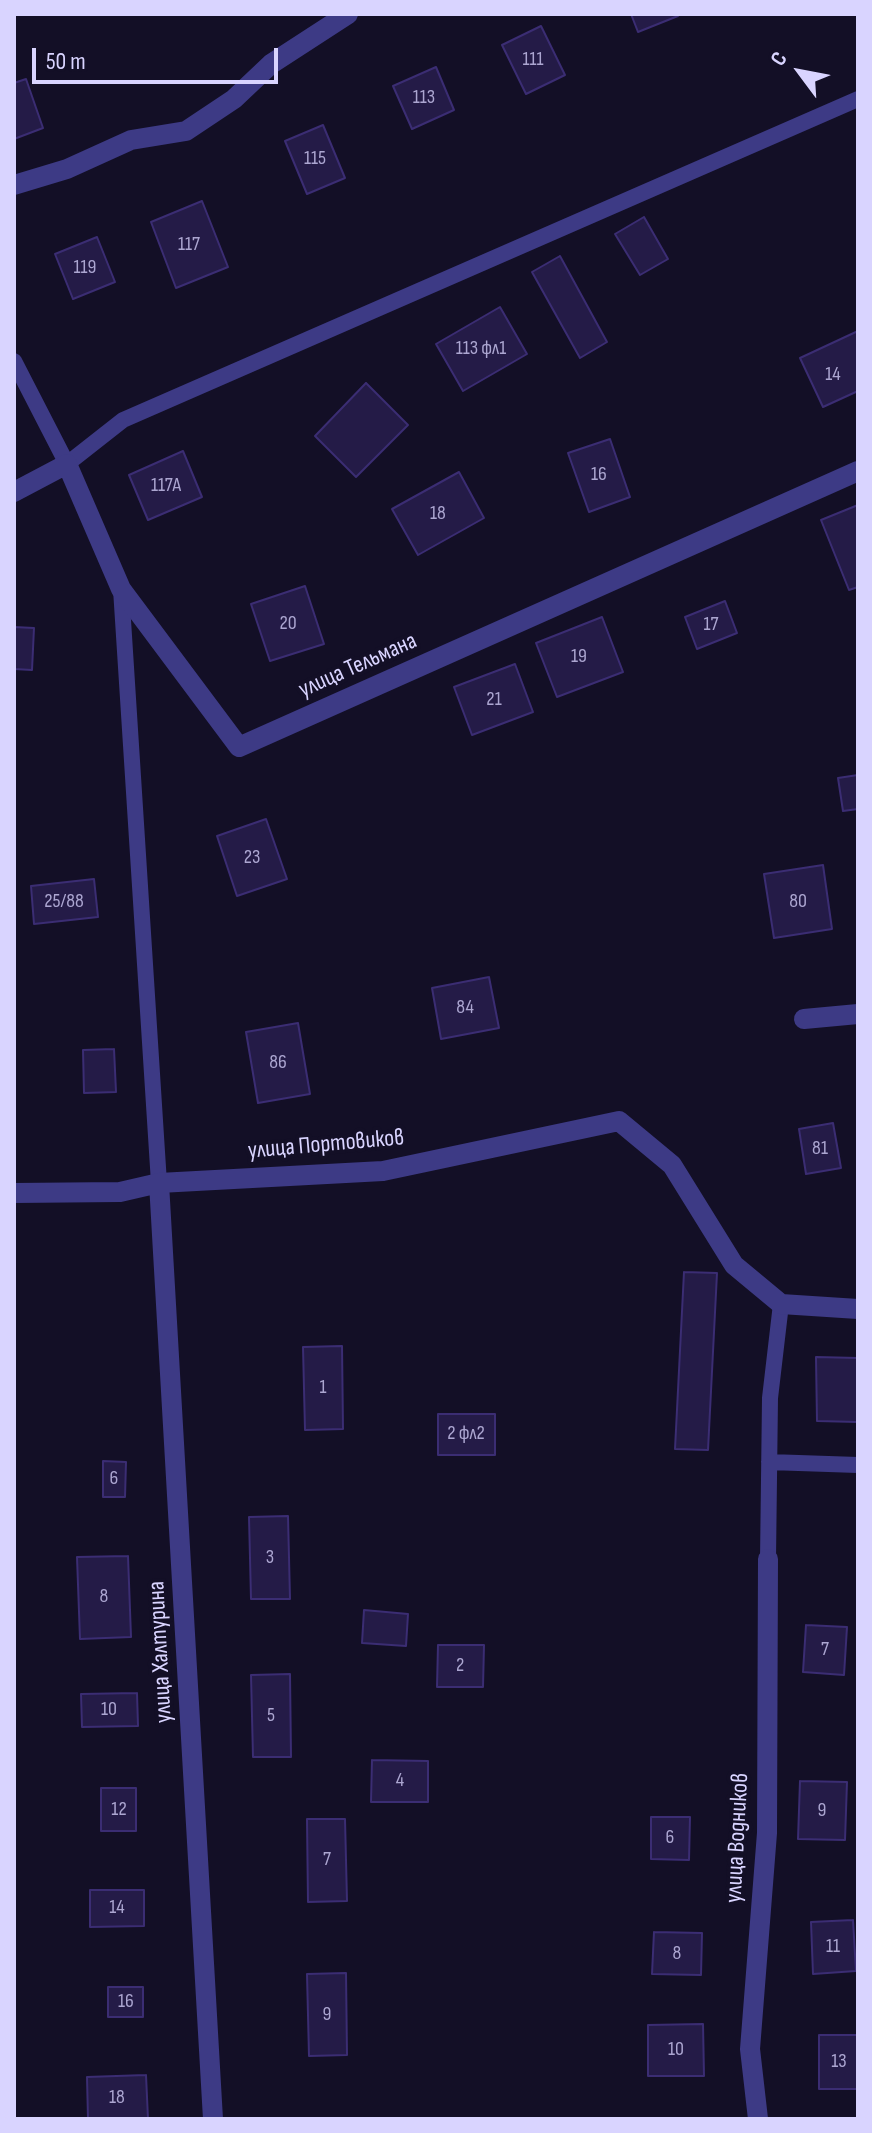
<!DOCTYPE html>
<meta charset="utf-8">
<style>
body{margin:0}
#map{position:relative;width:872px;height:2133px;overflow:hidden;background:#130f26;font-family:"Sofia Sans Condensed",sans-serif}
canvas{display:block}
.frame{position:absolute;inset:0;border:16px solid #d9d4ff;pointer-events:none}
.north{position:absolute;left:760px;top:32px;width:80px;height:80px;-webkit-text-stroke:6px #130f26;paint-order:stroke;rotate:302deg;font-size:22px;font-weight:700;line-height:32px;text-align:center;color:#d9d4ff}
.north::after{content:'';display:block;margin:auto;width:28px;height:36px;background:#d9d4ff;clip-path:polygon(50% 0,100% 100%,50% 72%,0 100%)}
.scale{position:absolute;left:32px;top:48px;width:246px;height:36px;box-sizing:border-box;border:4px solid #d9d4ff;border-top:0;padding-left:10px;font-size:24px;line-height:28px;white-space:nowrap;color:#d9d4ff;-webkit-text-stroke:6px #130f26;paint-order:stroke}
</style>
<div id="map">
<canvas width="872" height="2133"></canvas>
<div class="frame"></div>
<div class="north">С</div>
<div class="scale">50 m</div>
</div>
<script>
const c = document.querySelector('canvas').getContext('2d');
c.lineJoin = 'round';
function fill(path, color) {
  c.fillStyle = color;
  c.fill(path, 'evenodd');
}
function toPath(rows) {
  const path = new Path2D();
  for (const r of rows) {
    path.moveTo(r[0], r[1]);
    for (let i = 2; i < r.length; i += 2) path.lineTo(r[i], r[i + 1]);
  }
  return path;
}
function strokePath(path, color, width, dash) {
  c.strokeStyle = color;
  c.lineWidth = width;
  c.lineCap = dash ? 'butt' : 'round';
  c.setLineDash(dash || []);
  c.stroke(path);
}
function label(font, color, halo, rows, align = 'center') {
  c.font = font + ' "Sofia Sans Condensed",sans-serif';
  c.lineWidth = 8;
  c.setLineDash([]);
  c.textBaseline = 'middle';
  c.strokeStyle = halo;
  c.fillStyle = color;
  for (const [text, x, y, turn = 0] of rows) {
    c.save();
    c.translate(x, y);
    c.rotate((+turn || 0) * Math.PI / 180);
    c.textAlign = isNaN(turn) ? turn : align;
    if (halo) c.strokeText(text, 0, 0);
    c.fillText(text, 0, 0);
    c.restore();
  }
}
const building = toPath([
 [631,14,678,14,678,16,638,32,631,14],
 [541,26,565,75,526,94,502,45,541,26],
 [436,67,454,110,412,129,393,86,436,67],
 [26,79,43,128,14,139,14,83,26,79],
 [323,125,345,178,307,194,285,141,323,125],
 [202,201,228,267,176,288,151,222,202,201],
 [644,217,668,259,640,275,615,234,644,217],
 [97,237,115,282,73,299,55,254,97,237],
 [560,256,607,342,580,358,532,272,560,256],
 [500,307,527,354,463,391,436,344,500,307],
 [858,331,858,391,823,407,800,358,858,331],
 [366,383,408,425,356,477,315,436,366,383],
 [610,439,630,497,589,512,568,453,610,439],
 [183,451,202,497,148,520,129,475,183,451],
 [459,472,484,518,418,555,392,509,459,472],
 [858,505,858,587,849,590,821,520,858,505],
 [305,586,324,644,270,661,251,604,305,586],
 [725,601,737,633,697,649,685,617,725,601],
 [602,617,623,672,557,697,536,643,602,617],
 [14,627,34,628,32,670,14,669,14,627],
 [515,664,533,712,472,735,454,687,515,664],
 [858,775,858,809,843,811,838,778,858,775],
 [266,819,287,879,237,896,217,836,266,819],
 [823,865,832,929,774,938,764,874,823,865],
 [94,879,98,917,34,924,31,886,94,879],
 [489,977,499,1028,441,1039,432,988,489,977],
 [298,1023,310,1094,258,1103,246,1032,298,1023],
 [114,1049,116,1092,84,1093,83,1050,114,1049],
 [833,1123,841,1168,806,1174,799,1129,833,1123],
 [684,1272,717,1273,708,1450,675,1449,684,1272],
 [342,1346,343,1429,305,1430,303,1347,342,1346],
 [816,1357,858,1358,858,1422,817,1421,816,1357],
 [438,1414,495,1414,495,1455,438,1455,438,1414],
 [103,1461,126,1462,125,1497,103,1497,103,1461],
 [288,1516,290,1599,251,1599,249,1517,288,1516],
 [128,1556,131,1637,80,1639,77,1557,128,1556],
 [364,1610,408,1614,406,1646,362,1643,364,1610],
 [806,1625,847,1627,844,1675,803,1672,806,1625],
 [438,1645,484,1645,483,1687,437,1687,438,1645],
 [290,1674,291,1757,253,1757,251,1675,290,1674],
 [137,1693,138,1726,82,1727,81,1694,137,1693],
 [372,1760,428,1761,428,1802,371,1802,372,1760],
 [800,1781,847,1782,845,1840,798,1839,800,1781],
 [101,1788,136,1788,136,1831,101,1831,101,1788],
 [651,1817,690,1817,689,1860,651,1859,651,1817],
 [307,1819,345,1819,347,1901,308,1902,307,1819],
 [90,1890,144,1890,144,1926,90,1927,90,1890],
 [853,1920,856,1971,813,1974,811,1922,853,1920],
 [654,1932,702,1933,701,1975,652,1974,654,1932],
 [346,1973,347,2055,309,2056,307,1974,346,1973],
 [108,1987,143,1987,143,2017,108,2017,108,1987],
 [703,2024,704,2076,648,2076,648,2025,703,2024],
 [819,2035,858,2035,858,2089,819,2089,819,2035],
 [146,2075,148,2119,88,2119,87,2077,146,2075]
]);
fill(building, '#241b47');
strokePath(building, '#3b2d73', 2);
strokePath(toPath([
 [14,361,67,464,123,420,858,99],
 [121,589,159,1183],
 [769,1462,858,1465],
 [768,1559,770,1398,781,1304]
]), '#3d3a85', 16);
strokePath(toPath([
 [14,185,67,169,131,140,186,131,234,99,271,64,348,14],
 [14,492,67,464,121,589,239,747,858,471],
 [804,1019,858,1014],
 [159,1183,213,2119],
 [14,1193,120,1192,159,1183,383,1171,619,1121,672,1165,734,1265,781,1304,858,1309],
 [758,2119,750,2049,767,1833,768,1559]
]), '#3d3a85', 20);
label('20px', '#aca6d1', null, [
 ["111",533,60],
 ["113",424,98],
 ["115",315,159],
 ["117",189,245],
 ["119",85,268],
 ["113 фл1",481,349],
 ["14",833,375],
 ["16",599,475],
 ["117А",166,486],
 ["18",438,514],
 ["20",288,624],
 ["17",711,625],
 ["19",579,657],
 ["21",494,700],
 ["23",252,858],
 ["25/88",64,902],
 ["80",798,902],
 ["84",465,1008],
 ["86",278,1063],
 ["81",820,1149],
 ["1",323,1388],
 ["2 фл2",466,1434],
 ["6",114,1479],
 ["3",270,1558],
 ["8",104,1597],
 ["7",825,1650],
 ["2",460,1666],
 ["10",109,1710],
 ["5",271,1716],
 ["4",400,1781],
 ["12",119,1810],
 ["9",822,1811],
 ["6",670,1838],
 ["7",327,1860],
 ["14",117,1908],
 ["11",833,1947],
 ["8",677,1954],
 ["16",126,2002],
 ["9",327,2015],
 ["10",676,2050],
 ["13",839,2062],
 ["18",117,2098]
]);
label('24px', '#d9d4ff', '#130f26', [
 ["улица Тельмана",358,666,-24],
 ["улица Портовиков",326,1145,-5],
 ["улица Халтурина",161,1652,-93],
 ["улица Водников",738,1838,-87]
]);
</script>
